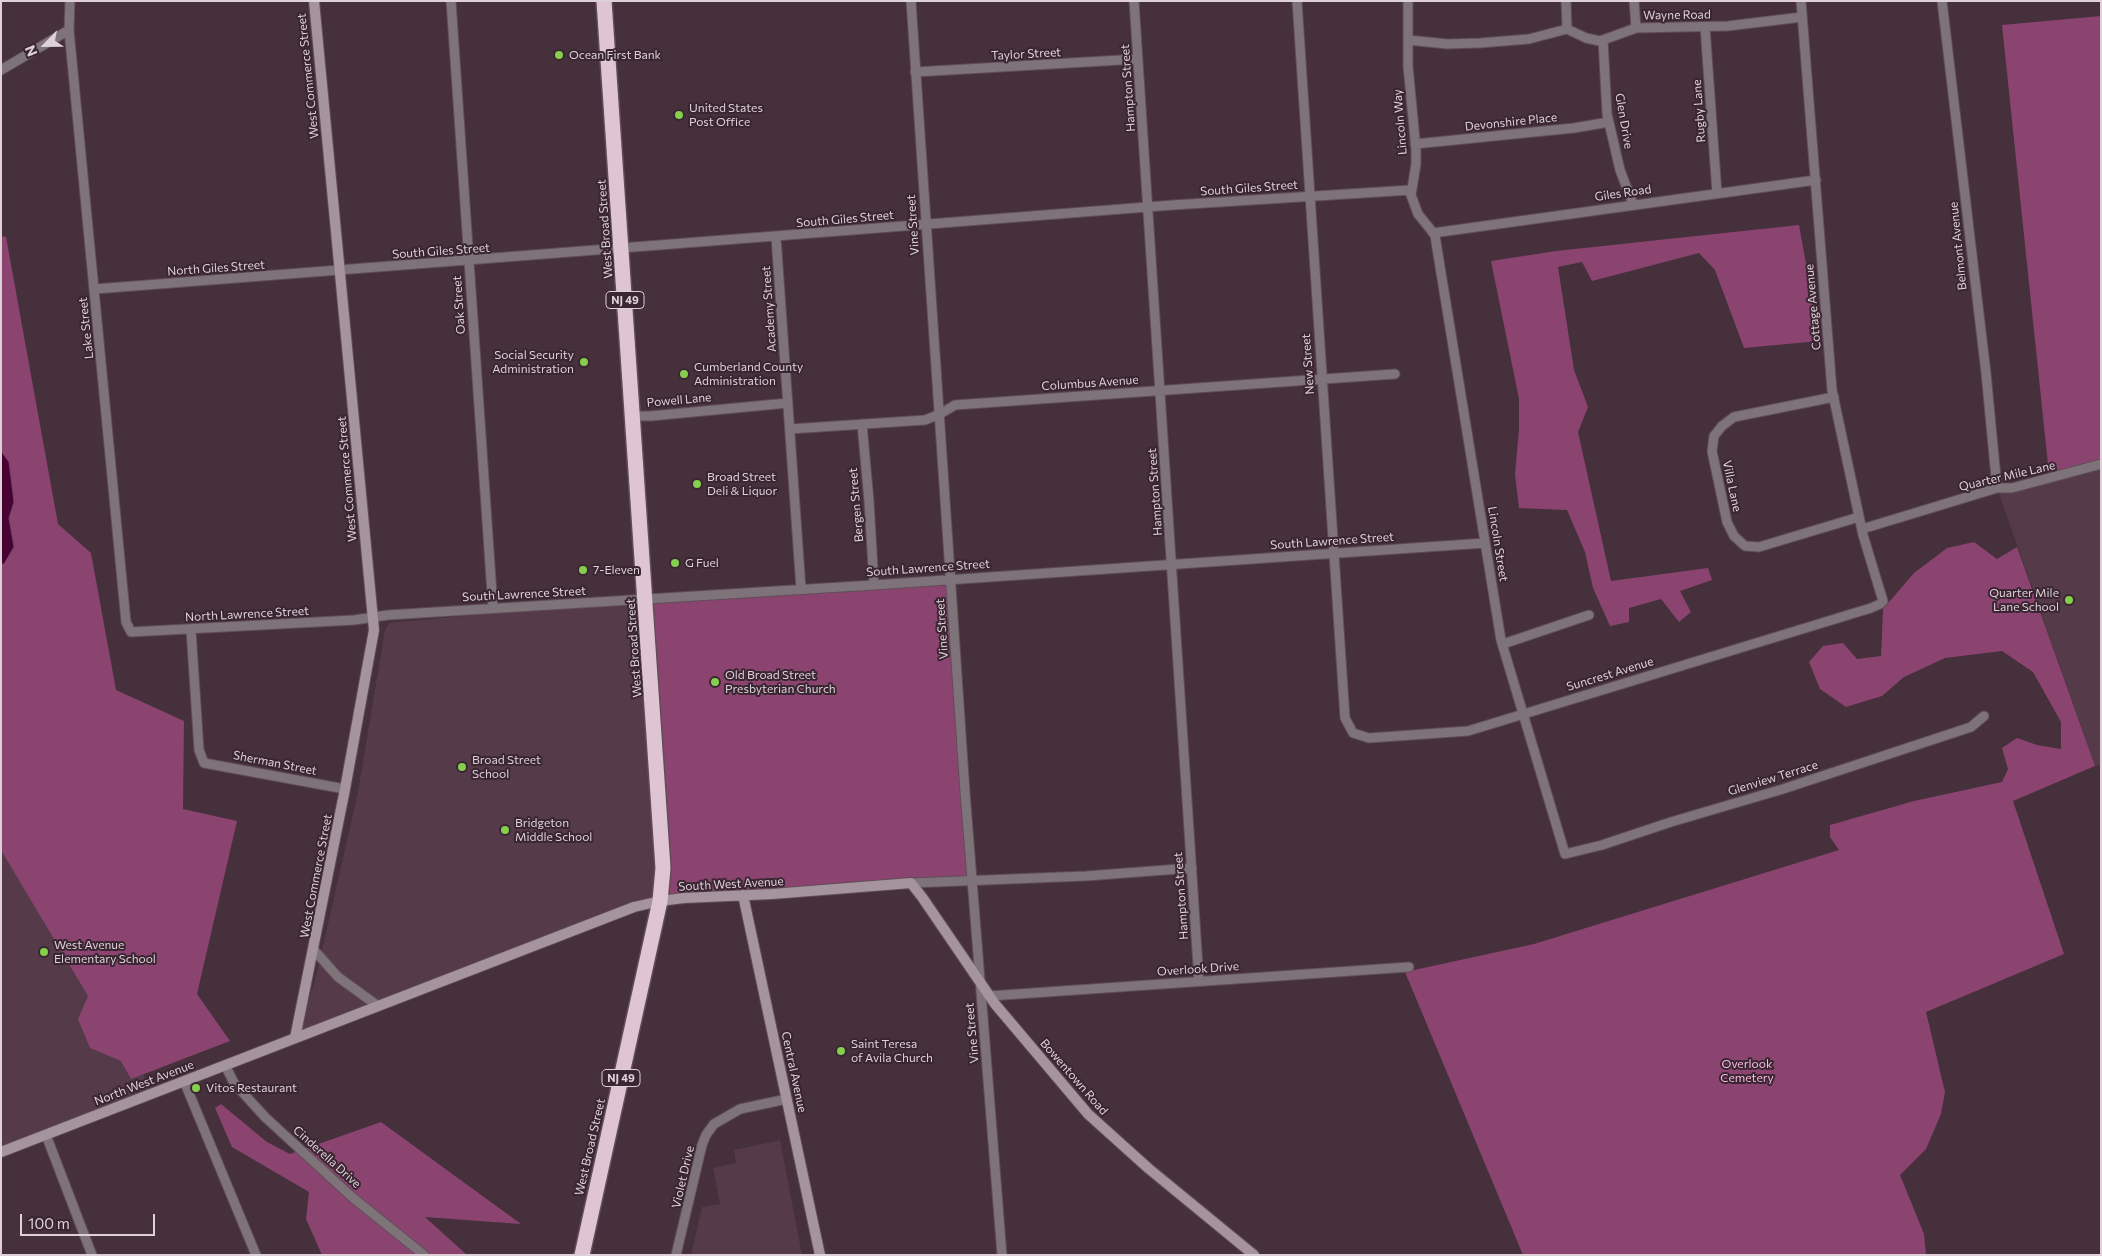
<!DOCTYPE html>
<style>
body{margin:0}
#map{position:relative;width:2102px;height:1256px;overflow:hidden;background:#45303c;font-family:Commissioner,sans-serif}
canvas{display:block}
.frame{position:absolute;inset:0;border:2px solid #ded1d8;pointer-events:none}
.north{position:absolute;left:20px;top:20px;width:50px;height:50px;-webkit-text-stroke:4px #3a2632;paint-order:stroke;rotate:247deg;font-size:14px;font-weight:700;line-height:20px;text-align:center;color:#ded1d8}
.north::after{content:'';display:block;margin:auto;width:18px;height:22px;background:#ded1d8;clip-path:polygon(50% 0,100% 100%,50% 72%,0 100%)}
.scale{position:absolute;left:20px;top:1214px;width:135px;height:22px;box-sizing:border-box;border:2px solid #ded1d8;border-top:0;padding-left:6px;font-size:15px;line-height:18px;white-space:nowrap;color:#ded1d8;-webkit-text-stroke:4px #3a2632;paint-order:stroke}
</style>
<div id="map">
<canvas width="2102" height="1256"></canvas>
<div class="frame"></div>
<div class="north">N</div>
<div class="scale">100 m</div>
</div>
<script>
const c = document.querySelector('canvas').getContext('2d');
c.lineJoin = 'round';
function fill(path, color) {
  c.fillStyle = color;
  c.fill(path, 'evenodd');
}
function toPath(rows) {
  const path = new Path2D();
  for (const r of rows) {
    path.moveTo(r[0], r[1]);
    for (let i = 2; i < r.length; i += 2) path.lineTo(r[i], r[i + 1]);
  }
  return path;
}
function strokePath(path, color, width, dash) {
  c.strokeStyle = color;
  c.lineWidth = width;
  c.lineCap = dash ? 'butt' : 'round';
  c.setLineDash(dash || []);
  c.stroke(path);
}
function label(font, color, halo, rows, align = 'center') {
  c.font = font + ' Commissioner,sans-serif';
  c.lineWidth = 4;
  c.setLineDash([]);
  c.textBaseline = 'middle';
  c.strokeStyle = halo;
  c.fillStyle = color;
  for (const [text, x, y, turn = 0] of rows) {
    c.save();
    c.translate(x, y);
    c.rotate((+turn || 0) * Math.PI / 180);
    c.textAlign = isNaN(turn) ? turn : align;
    if (halo) c.strokeText(text, 0, 0);
    c.fillText(text, 0, 0);
    c.restore();
  }
}
fill(toPath([
 [2101,459,2101,764,2095,766,1997,488],
 [646,599,660,901,295,1038,315,981,358,792,385,630,389,623],
 [19,804,152,1093,1,1152,1,810],
 [780,1140,802,1255,691,1255,702,1207,720,1204,713,1168,736,1163,734,1150]
]), '#553a49');
fill(toPath([
 [2101,16,2101,459,2049,474,2002,25],
 [1799,225,1820,341,1744,348,1715,270,1699,253,1592,281,1582,262,1558,267,1574,370,1588,407,1578,432,1611,581,1708,568,1712,580,1680,591,1691,612,1679,622,1661,599,1629,608,1629,622,1610,626,1593,588,1585,552,1567,510,1519,508,1515,474,1519,429,1519,399,1491,261,1556,251],
 [1,236,6,237,58,524,91,553,116,690,184,721,183,809,237,821,197,994,230,1041,131,1079,121,1061,90,1048,78,1019,88,996,1,850],
 [1974,542,1997,559,2017,547,2095,766,2013,801,2064,954,1926,1012,1945,1092,1941,1114,1926,1149,1900,1175,1924,1234,1926,1255,1523,1255,1405,972,1534,944,1839,850,1830,837,1830,825,1914,801,2002,782,2008,769,2002,748,2017,738,2037,745,2061,749,2061,722,2033,672,2002,651,1945,658,1904,677,1882,696,1846,707,1820,689,1809,662,1823,646,1843,643,1857,659,1881,656,1883,609,1914,573,1947,548],
 [952,579,972,881,660,901,646,599],
 [221,1104,267,1142,290,1154,381,1122,521,1224,425,1217,467,1255,322,1255,306,1219,309,1192,232,1147,215,1108]
]), '#8b4470');
const water = toPath([
 [1,451,9,462,14,502,9,518,14,547,4,564,1,564,1,451]
]);
fill(water, '#480334');
strokePath(water, '#754165', 1);
const street = toPath([
 [70,1,69,30,126,622,131,632,354,620,388,615,874,585,1485,543],
 [451,1,493,608],
 [911,1,965,792,1002,1255],
 [1134,1,1199,981],
 [1297,1,1345,718,1353,733,1369,738,1468,731,1871,608,1880,604,1883,601,1863,535,1832,390,1801,1],
 [1408,1,1408,66,1416,150,1416,164,1411,195,1418,214,1435,235,1436,242,1501,640,1565,854,1602,845,1671,822,1783,789,1971,727,1984,716],
 [1566,1,1567,29],
 [1634,1,1636,28],
 [1942,1,1986,373,1997,488],
 [1705,27,1717,193],
 [1408,40,1447,44,1480,43,1529,39,1567,29,1586,38,1600,41,1636,28,1728,26,1802,17],
 [1603,40,1607,114,1620,170,1633,204],
 [1,70,69,30],
 [915,72,1138,59],
 [1415,144,1574,128,1609,122],
 [1433,233,1816,180],
 [776,237,801,589],
 [95,289,1173,205,1411,190],
 [1834,397,1734,417,1722,426,1714,436,1712,451,1727,522,1734,536,1745,546,1759,547,1859,517],
 [633,416,651,416,788,403],
 [862,424,869,501,874,585],
 [790,429,925,420,940,414,955,405,1395,374],
 [1862,529,1997,488,2012,488,2101,464],
 [191,630,199,750,204,763,345,789],
 [1503,644,1589,615],
 [911,883,1086,876,1192,868],
 [314,950,338,977,378,1006],
 [989,996,1409,967],
 [225,1065,234,1083,265,1117,352,1197,424,1255],
 [184,1081,256,1255],
 [46,1135,92,1255],
 [676,1255,702,1145,706,1135,714,1124,740,1109,787,1099]
]);
const secondary = toPath([
 [743,895,820,1255],
 [295,1038,345,789,374,630,314,1],
 [1,1152,634,907,660,901,684,898,772,894,911,883,922,897,995,1004,1088,1114,1148,1168,1254,1255]
]);
const highway = toPath([
 [582,1255,660,901,663,868,604,1]
]);
strokePath(street, '#614d58', 11);
strokePath(secondary, '#614d58', 12);
strokePath(highway, '#614d58', 18);
strokePath(street, '#7e7379', 9);
strokePath(secondary, '#a5949d', 10);
strokePath(highway, '#dfc4d3', 15);
for (const [x, y, r, color] of [
 [559,55,5,"#85cf4c"],
 [679,115,5,"#85cf4c"],
 [584,362,5,"#85cf4c"],
 [684,374,5,"#85cf4c"],
 [697,484,5,"#85cf4c"],
 [675,563,5,"#85cf4c"],
 [583,570,5,"#85cf4c"],
 [2069,600,5,"#85cf4c"],
 [715,682,5,"#85cf4c"],
 [462,767,5,"#85cf4c"],
 [505,830,5,"#85cf4c"],
 [44,952,5,"#85cf4c"],
 [841,1051,5,"#85cf4c"],
 [196,1088,5,"#85cf4c"]
]) {
  const dot = new Path2D();
  dot.arc(x, y, r, 0, 2 * Math.PI);
  c.fillStyle = color;
  c.fill(dot);
  strokePath(dot, '#3a2632', 2);
}
for (const [x, y, w] of [
 [625,300,38],
 [621,1078,38]
]) {
  const box = new Path2D();
  box.roundRect(x - w / 2, y - 8.5, w, 17, 4);
  c.fillStyle = '#3a2632';
  c.fill(box);
  strokePath(box, '#ded1d8', 1);
}
label('bold 11px', '#ded1d8', null, [
 ["NJ 49",625,300],
 ["NJ 49",621,1078]
]);
label('12px', '#ded1d8', '#3a2632', [
 ["Wayne Road",1677,15,-1],
 ["Taylor Street",1026,54,-3],
 ["West Commerce Street",308,76,-96],
 ["Hampton Street",1128,88,-94],
 ["Rugby Lane",1699,111,-94],
 ["Glen Drive",1624,121,80],
 ["Lincoln Way",1400,122,-95],
 ["Devonshire Place",1511,122,-6],
 ["South Giles Street",1249,188,-4],
 ["Giles Road",1623,193,-8],
 ["South Giles Street",845,219,-5],
 ["Vine Street",913,225,-94],
 ["West Broad Street",605,229,-94],
 ["Belmont Avenue",1958,246,-96],
 ["South Giles Street",441,251,-4],
 ["North Giles Street",216,268,-4],
 ["Oak Street",459,305,-94],
 ["Cottage Avenue",1813,307,-95],
 ["Academy Street",769,309,-94],
 ["Lake Street",86,328,-96],
 ["New Street",1308,364,-94],
 ["Columbus Avenue",1090,383,-4],
 ["Powell Lane",679,400,-5],
 ["Quarter Mile Lane",2007,476,-13],
 ["West Commerce Street",347,479,-95],
 ["Villa Lane",1732,486,78],
 ["Hampton Street",1155,492,-94],
 ["Bergen Street",856,505,-95],
 ["South Lawrence Street",1332,541,-4],
 ["Lincoln Street",1498,544,81],
 ["South Lawrence Street",928,568,-4],
 ["South Lawrence Street",524,594,-3],
 ["North Lawrence Street",247,614,-3],
 ["Vine Street",942,629,-94],
 ["West Broad Street",634,648,-94],
 ["Suncrest Avenue",1610,674,-17],
 ["Sherman Street",275,763,11],
 ["Glenview Terrace",1773,778,-17],
 ["West Commerce Street",316,876,-79],
 ["South West Avenue",731,884,-3],
 ["Hampton Street",1181,896,-94],
 ["Overlook Drive",1198,969,-4],
 ["Vine Street",972,1033,-95],
 ["Central Avenue",794,1072,78],
 ["Bowentown Road",1074,1077,49],
 ["North West Avenue",144,1083,-21],
 ["West Broad Street",590,1147,-77],
 ["Cinderella Drive",327,1157,42],
 ["Violet Drive",683,1177,-77]
]);
label('12px', '#ded1d8', '#3a2632', [
 ["Ocean First Bank",569,55],
 ["United States",689,108],
 ["Post Office",689,122],
 ["Social Security",574,355,"right"],
 ["Administration",574,369,"right"],
 ["Cumberland County",694,367],
 ["Administration",694,381],
 ["Broad Street",707,477],
 ["Deli & Liquor",707,491],
 ["G Fuel",685,563],
 ["7-Eleven",593,570],
 ["Quarter Mile",2059,593,"right"],
 ["Lane School",2059,607,"right"],
 ["Old Broad Street",725,675],
 ["Presbyterian Church",725,689],
 ["Broad Street",472,760],
 ["School",472,774],
 ["Bridgeton",515,823],
 ["Middle School",515,837],
 ["West Avenue",54,945],
 ["Elementary School",54,959],
 ["Saint Teresa",851,1044],
 ["of Avila Church",851,1058],
 ["Vitos Restaurant",206,1088]
], 'left');
label('12px', '#fcbde1', '#3a2632', [
 ["Overlook",1747,1064],
 ["Cemetery",1747,1078]
]);
</script>
